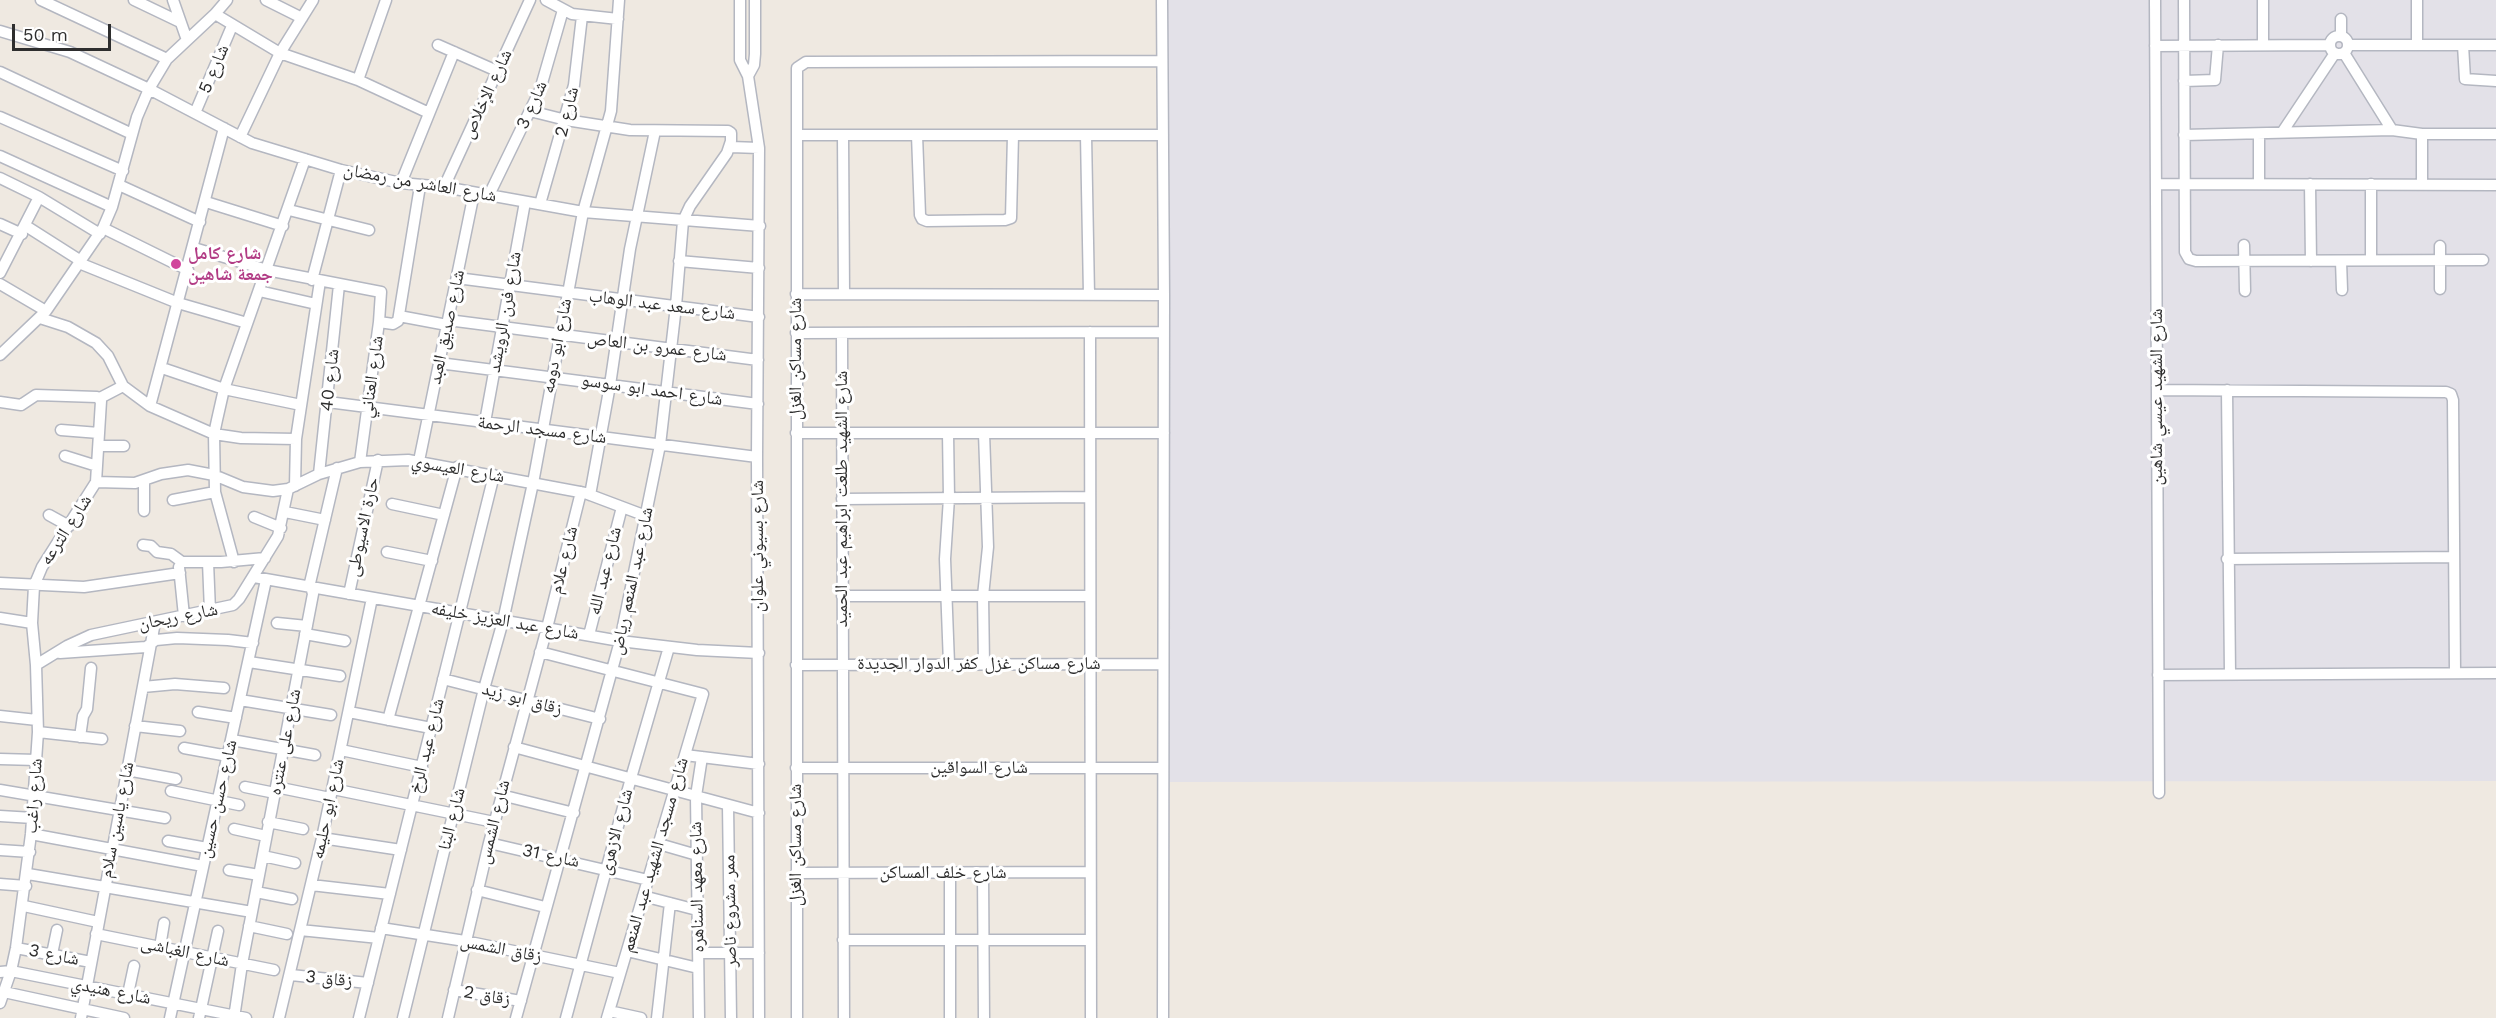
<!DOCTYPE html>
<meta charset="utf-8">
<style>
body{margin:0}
#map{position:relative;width:2496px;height:1018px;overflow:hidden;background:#efe9e1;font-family:"Work Sans",sans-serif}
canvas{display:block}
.scale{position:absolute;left:12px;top:24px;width:99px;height:27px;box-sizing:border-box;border:3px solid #2e2e2e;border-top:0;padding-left:8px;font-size:18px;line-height:21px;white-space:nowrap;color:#2e2e2e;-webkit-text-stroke:4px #fff;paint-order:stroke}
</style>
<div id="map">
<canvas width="2496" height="1018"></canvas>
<div class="scale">50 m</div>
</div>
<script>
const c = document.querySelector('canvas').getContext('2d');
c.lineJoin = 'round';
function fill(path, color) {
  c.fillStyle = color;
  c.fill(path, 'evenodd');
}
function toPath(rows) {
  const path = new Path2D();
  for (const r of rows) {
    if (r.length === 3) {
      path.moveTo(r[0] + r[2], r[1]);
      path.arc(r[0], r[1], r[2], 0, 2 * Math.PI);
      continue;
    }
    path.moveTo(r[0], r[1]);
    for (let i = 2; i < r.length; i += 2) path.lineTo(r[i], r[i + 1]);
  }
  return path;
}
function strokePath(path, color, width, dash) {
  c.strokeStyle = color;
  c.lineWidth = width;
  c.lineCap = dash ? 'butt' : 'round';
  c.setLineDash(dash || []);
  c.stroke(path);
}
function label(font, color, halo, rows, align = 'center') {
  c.font = font + ' "Work Sans","Noto Naskh Arabic",sans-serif';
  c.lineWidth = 6;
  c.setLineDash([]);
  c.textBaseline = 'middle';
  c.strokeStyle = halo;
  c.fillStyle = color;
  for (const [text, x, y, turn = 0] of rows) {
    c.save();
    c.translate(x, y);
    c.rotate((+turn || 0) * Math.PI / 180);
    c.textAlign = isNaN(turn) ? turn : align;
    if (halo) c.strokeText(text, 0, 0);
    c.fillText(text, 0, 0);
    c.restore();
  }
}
fill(toPath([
 [1164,0,2496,0,2496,781,1164,782]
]), '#e3e1e8');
const minor = toPath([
 [41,0,167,59],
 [134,0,180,22],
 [173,0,187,40],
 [266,0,302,18],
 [546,0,572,14,618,19],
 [740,0,740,60,748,76,759,148,757,457,759,1018],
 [1162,0,1164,295,1163,1018],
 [2155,0,2159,793],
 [2184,0,2185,252,2189,259,2196,261,2483,260],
 [2263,0,2263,45],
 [2417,0,2417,45],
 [215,14,280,53,358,80,429,113],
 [2341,19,2341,36],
 [0,31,70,52,149,89,252,143,341,170,401,183,444,187,583,212,760,226],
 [2339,45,9],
 [438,45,497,71],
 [2349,45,2496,45],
 [2463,45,2465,79,2496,81],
 [2155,46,2330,45],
 [2344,53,2392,130],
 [0,72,132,134],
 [748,76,754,65,755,54,755,0],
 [358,80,386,0],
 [2184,81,2215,80,2218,45],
 [195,113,232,26],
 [0,117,123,171],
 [2283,131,2335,53],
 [2422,134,2422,185],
 [797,135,1163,135],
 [843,135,844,294],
 [917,135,920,215,922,219,927,221,1005,220,1011,218,1013,135],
 [1086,135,1089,295],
 [2184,135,2392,130,2422,134,2496,134],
 [240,137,280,53,313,0],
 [731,147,759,148],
 [0,156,112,207],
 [0,178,39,197,100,234],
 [401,183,454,52],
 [2156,184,2496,185],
 [2259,184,2259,135],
 [2310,184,2311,261],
 [2371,184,2371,260],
 [119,185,200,222],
 [444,187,530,0],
 [489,195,540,90,563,10],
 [206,202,283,226],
 [540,204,574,85,582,16],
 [289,210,369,230],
 [0,224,22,234],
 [26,226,81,261],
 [103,228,188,270],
 [2244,245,2245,291],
 [2440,246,2440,289],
 [194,248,267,270,381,292,379,322,360,462],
 [679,261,759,268],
 [2341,261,2342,290],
 [79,263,178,303,247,323],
 [0,273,39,197],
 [457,278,759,317],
 [312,280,341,170],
 [0,284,46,311],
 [259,291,316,304],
 [796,294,1164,295],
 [399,316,447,325],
 [40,318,68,327,96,343,108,356,123,386,150,406,214,434,241,438,296,439],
 [448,320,758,360],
 [379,322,393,324,398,321,420,186],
 [1090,332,1091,1018],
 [796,333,1164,332],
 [842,333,844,1018],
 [0,355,46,311,103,228,112,207,137,117,149,89,167,59,215,14,227,0],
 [439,363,758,404],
 [162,368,224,389,301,405],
 [2157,390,2446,392,2451,394,2453,400,2455,673],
 [2227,390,2230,674],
 [100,398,123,386],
 [0,402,21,405,36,395,97,397,101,401,96,482,42,567,34,586,32,623,36,665,38,732,31,834,16,948,11,971,0,1003],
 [328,402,757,457],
 [150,406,224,128],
 [485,422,525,202],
 [61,430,99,433],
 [796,433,1164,433],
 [948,433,949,498,945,559,949,664],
 [99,446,124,446],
 [65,456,97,466],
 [419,461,474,193],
 [319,474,339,285],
 [144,480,144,511],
 [96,482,135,483,161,474,188,470,214,475,243,487,273,491,288,489,319,474,360,462,408,460,585,493,646,516],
 [295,486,296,439,320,281],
 [590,495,610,385,630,249,655,131],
 [842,499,1090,497],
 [173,500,215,492],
 [392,504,444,515],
 [285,512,325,520],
 [49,515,69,526],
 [254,517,281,528],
 [143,545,151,546,157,552,171,554,182,562,221,562,265,558],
 [387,552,432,561],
 [2227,559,2454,557],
 [208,562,210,611],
 [234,562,215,492,214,434,217,420,224,389,305,159],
 [179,567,184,616],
 [254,577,620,641,697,650,759,653],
 [0,583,84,587,180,573],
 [349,594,378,460],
 [842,596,1090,596],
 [0,618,32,623],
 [277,623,307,626],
 [305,634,345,641],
 [589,635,622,507],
 [540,652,703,694,607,1018],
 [60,653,146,647,156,640,177,638,228,640,253,643],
 [249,662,340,676],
 [984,664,983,596,988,547,984,433],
 [36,665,67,646,91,635,233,605,239,599,278,536,288,489],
 [796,665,1163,664],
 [2158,675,2496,673],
 [443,679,600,719],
 [143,687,175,684,224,688],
 [240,700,331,715],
 [198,712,236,718],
 [349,712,431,728],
 [0,716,37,720],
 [388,720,457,467],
 [135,726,180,731],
 [38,732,102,739],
 [80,737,83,716,87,709,91,668],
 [232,740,315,755],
 [514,747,759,813],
 [184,748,228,756],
 [341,750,422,767],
 [685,755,759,764],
 [0,759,37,760],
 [796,768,1163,768],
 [127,770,176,779],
 [245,787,275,793],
 [276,787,330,798],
 [333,789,494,822],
 [0,790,165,818],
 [171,791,239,805],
 [501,795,574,813],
 [728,805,731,1018],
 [0,816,33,818],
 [268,822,303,829],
 [234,829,266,836],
 [31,834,203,866],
 [322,838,401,850],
 [168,841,207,848],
 [489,843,648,880],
 [659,844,697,855],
 [0,850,30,852],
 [263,856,295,863],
 [229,870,259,875],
 [796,873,1090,872],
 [950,873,950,1018],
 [983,873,984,1018],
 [28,874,252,912],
 [0,884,26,886],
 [311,885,390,894],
 [477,890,545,907],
 [256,892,292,899],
 [643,896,697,910],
 [24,906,98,922],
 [249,926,287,934],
 [381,928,465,941,620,973],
 [300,930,379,938],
 [96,934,274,970],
 [843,940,1090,940],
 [160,947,164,923],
 [16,948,91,962],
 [627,951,698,968],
 [698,953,759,953],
 [52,954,57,930],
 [0,972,11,971,246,1018],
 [291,975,368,983],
 [454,990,521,1001],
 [4,992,124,1018],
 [128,994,134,966],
 [609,1011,641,1018],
 [81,1018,155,622],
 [170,1018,266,580],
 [199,1018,218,931],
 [234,1018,242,964,313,594,310,583,337,468],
 [279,1018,322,838,372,598],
 [359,1018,494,475],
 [403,1018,484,689,503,621,533,483,583,212,611,111,619,0],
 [448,1018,489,843,547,628,581,492],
 [516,1018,620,641,660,445,676,306,683,221,690,206,727,153,731,141,731,133,728,131,630,130,566,120,530,111],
 [566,1018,631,778,669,647],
 [657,1018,670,903],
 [699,1018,696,796,702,757],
 [797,1018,797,68,806,62,1162,61]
]);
strokePath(minor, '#b4b7c1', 13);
strokePath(minor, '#fff', 10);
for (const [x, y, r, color] of [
 [176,264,6,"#d1479c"]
]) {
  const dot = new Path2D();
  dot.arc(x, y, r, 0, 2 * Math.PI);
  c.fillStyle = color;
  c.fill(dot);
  strokePath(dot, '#fff', 2);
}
label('18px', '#2e2e2e', '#fff', [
 ["شارع 5",214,69,-67],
 ["شارع الإخلاص",487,94,-65],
 ["شارع 3",532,105,-66],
 ["شارع 2",567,112,-76],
 ["شارع العاشر من رمضان",420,183,10],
 ["شارع سعد عبد الوهاب",662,305,7],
 ["شارع فرن الرويشد",505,312,-80],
 ["شارع صديق العبد",447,327,-78],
 ["شارع ابو دومه",557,346,-79],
 ["شارع عمرو بن العاص",657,347,7],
 ["شارع مساكن الغزل",796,359,-90],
 ["شارع العناني",372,377,-82],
 ["شارع 40",330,380,-84],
 ["شارع احمد ابو سوسو",652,390,8],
 ["شارع الشهيد عيسي شاهين",2157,397,-90],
 ["شارع مسجد الرحمة",542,430,7],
 ["شارع العيسوي",458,469,10],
 ["شارع الشهيد طلعت ابراهيم عبد الحميد",842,499,-90],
 ["حارة الاسيوطى",363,527,-78],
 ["شارع الترعه",66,530,-57],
 ["شارع بسيوني علوان",758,546,-90],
 ["شارع علام",564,560,-76],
 ["شارع عبد الله",605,571,-76],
 ["شارع عبد المنعم رياض",632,581,-78],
 ["شارع ريحان",178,617,-11],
 ["شارع عبد العزيز خليفه",505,621,10],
 ["شارع مساكن غزل كفر الدوار الجديدة",979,664],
 ["زقاق ابو زيد",522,699,15],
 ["شارع على عنتره",285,742,-79],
 ["شارع عيد الرخ",427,746,-76],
 ["شارع السواقين",979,768],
 ["شارع راغب",34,796,-86],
 ["شارع حسن حسين",218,799,-77],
 ["شارع ابو حليمه",328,809,-78],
 ["شارع البنا",452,819,-76],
 ["شارع ياسين سلام",117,820,-79],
 ["شارع الشمس",494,822,-76],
 ["شارع الازهرى",616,832,-75],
 ["شارع مساكن الغزل",796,845,-90],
 ["شارع مسجد الشهيد عبد المنعم",655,855,-74],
 ["شارع 31",551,856,12],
 ["شارع خلف المساكن",943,873],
 ["شارع معهد السناهره",697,887,-91],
 ["ممر مشروع ناصر",730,911,-91],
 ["زقاق الشمس",501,949,11],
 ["شارع الغباشى",185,952,12],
 ["شارع 3",54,955,11],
 ["زقاق 3",329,979,6],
 ["شارع هنيدي",111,991,11],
 ["زقاق 2",487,996,10]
]);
label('bold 18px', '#b23c85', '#fff', [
 ["شارع كامل",188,254],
 ["جمعة شاهين",188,275]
], 'left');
</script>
